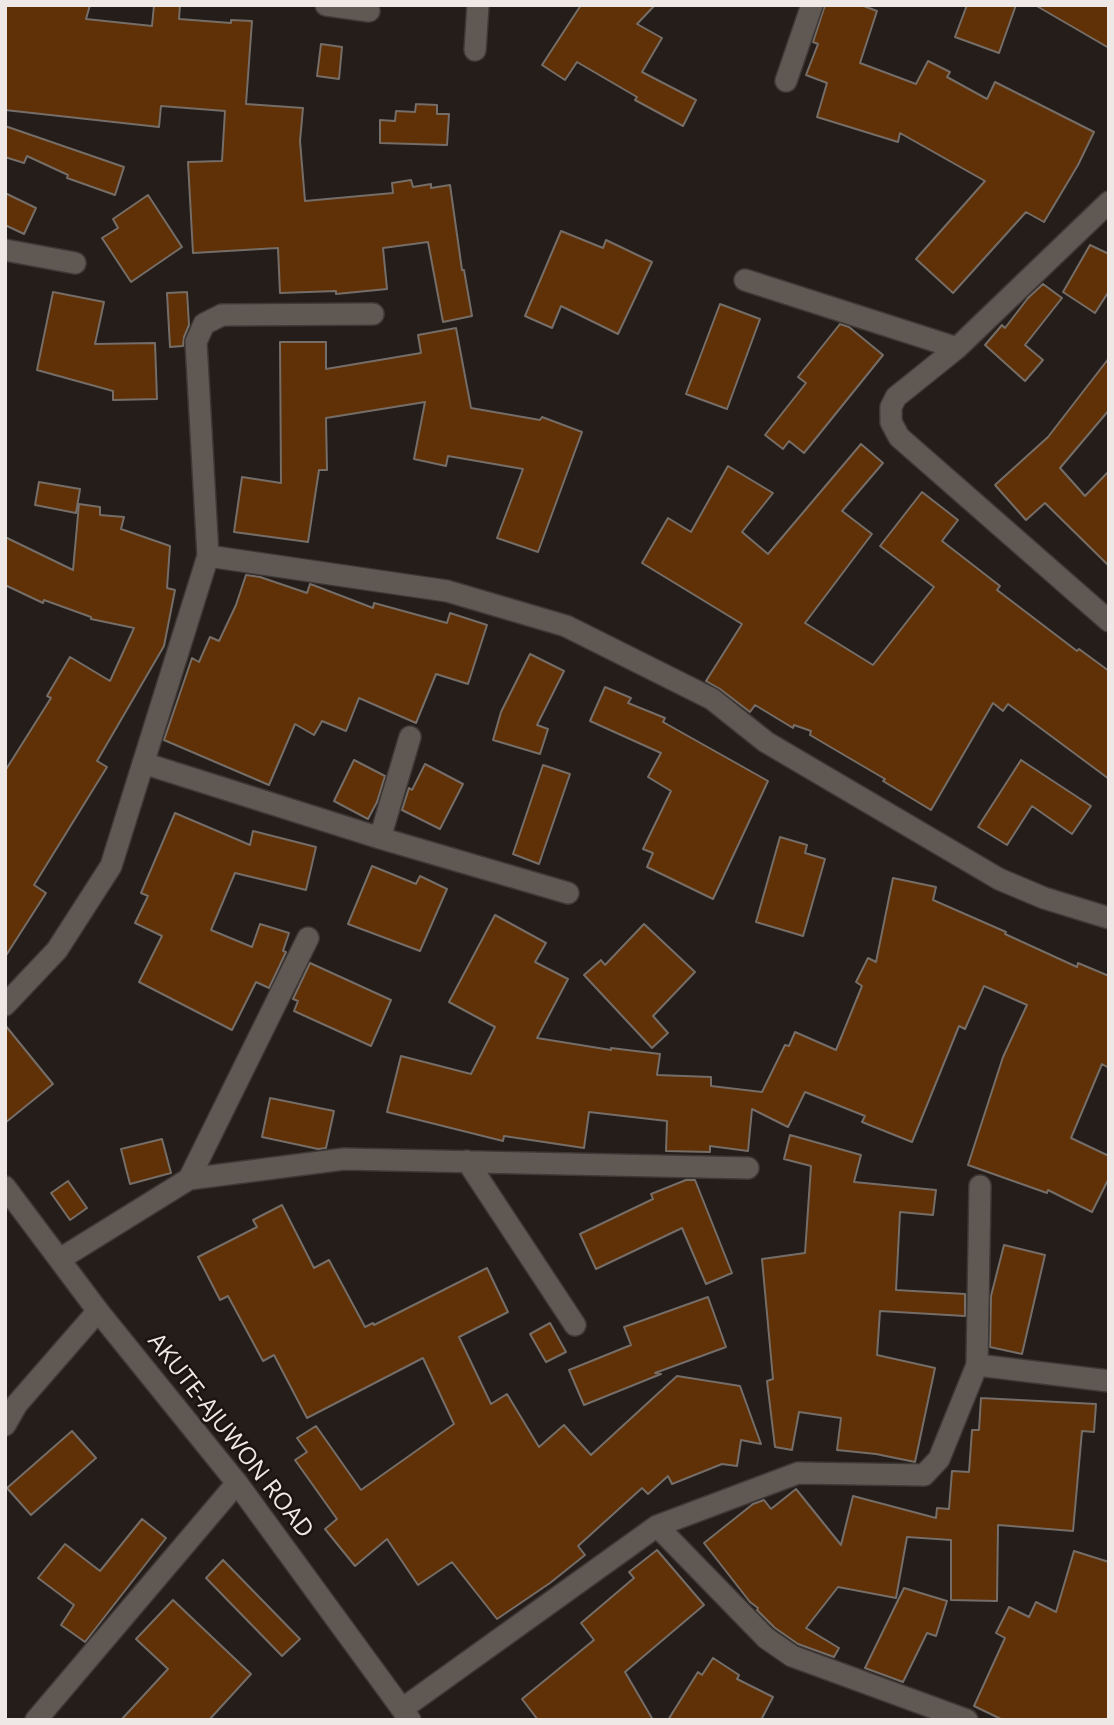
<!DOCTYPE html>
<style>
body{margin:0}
#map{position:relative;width:1114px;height:1725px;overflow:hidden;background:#241d19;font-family:"Open Sans",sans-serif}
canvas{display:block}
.frame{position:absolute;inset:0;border:7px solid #eee9e6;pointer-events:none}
</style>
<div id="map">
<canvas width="1114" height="1725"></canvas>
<div class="frame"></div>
</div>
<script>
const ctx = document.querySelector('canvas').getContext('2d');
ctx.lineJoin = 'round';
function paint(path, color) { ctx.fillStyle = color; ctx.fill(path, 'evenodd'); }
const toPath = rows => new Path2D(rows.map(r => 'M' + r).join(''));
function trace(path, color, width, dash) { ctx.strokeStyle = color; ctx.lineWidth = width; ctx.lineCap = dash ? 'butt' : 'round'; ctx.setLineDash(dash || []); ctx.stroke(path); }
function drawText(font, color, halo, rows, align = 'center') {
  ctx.font = font + ' "Open Sans",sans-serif'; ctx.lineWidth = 5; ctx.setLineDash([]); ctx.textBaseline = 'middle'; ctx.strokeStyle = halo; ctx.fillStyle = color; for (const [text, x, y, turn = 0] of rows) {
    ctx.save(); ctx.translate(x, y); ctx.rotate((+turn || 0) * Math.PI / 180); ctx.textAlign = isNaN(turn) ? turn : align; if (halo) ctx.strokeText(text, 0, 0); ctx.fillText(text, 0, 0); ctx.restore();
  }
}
const building = toPath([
 [5,5,90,5,86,19,152,26,154,5,180,5,179,19,231,23,231,20,252,21,246,104,303,108,300,141,305,201,393,193,392,183,411,180,413,187,431,184,431,188,450,185,462,270,464,270,472,316,443,322,428,242,383,248,387,289,336,294,336,291,280,293,278,248,193,253,188,162,222,161,225,111,161,106,159,127,5,110,5,5],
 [581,5,655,5,637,24,662,38,642,72,696,100,683,126,635,100,637,97,577,62,565,80,542,65,581,5],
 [825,5,861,5,877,11,860,63,916,84,928,61,950,72,947,77,987,99,995,82,1094,132,1078,165,1044,222,1026,212,953,293,916,259,985,181,900,133,898,142,817,117,827,83,806,75,818,44,813,42,825,5],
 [967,5,1016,5,999,53,955,37,967,5],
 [1035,5,1109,5,1109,48,1035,5],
 [321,44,342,47,339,79,317,76,321,44],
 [416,104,437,105,437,114,449,114,447,145,380,143,380,120,395,121,396,111,415,112,416,104],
 [5,126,124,167,115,195,67,178,68,175,27,156,24,163,5,157,5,126],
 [5,193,36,208,24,234,5,225,5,193],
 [148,195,182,247,131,282,102,238,118,228,113,219,148,195],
 [561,231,603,248,606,240,652,262,618,334,561,306,552,328,525,316,561,231],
 [1090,245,1109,254,1109,291,1095,313,1063,292,1090,245],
 [1043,284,1062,298,1025,345,1043,360,1025,381,985,345,1002,325,1005,328,1028,298,1043,284],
 [53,292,104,302,95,344,155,343,157,399,113,400,113,391,37,370,53,292],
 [187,292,189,325,184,337,183,346,170,347,167,293,187,292],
 [720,304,760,319,727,409,686,394,720,304],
 [840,324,849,327,883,355,804,453,789,441,783,449,765,435,806,383,798,377,840,324],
 [456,328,471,408,540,420,542,417,582,432,538,552,497,538,523,469,448,456,446,466,414,459,425,402,326,418,327,470,319,470,308,542,234,532,242,477,281,483,280,342,326,342,326,369,421,353,418,335,456,328],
 [1109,358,1109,410,1060,468,1085,496,1109,471,1109,566,1045,503,1026,520,995,485,1048,437,1109,358],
 [861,444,883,463,842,511,872,534,805,623,873,665,934,587,880,546,922,492,958,520,942,541,1000,586,997,590,1077,651,1079,649,1109,671,1109,779,1008,704,1003,711,993,703,931,810,883,781,885,779,810,735,811,731,794,725,793,728,755,705,750,712,720,689,706,681,742,624,642,563,668,518,691,532,728,466,773,493,742,532,768,554,861,444],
 [39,482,80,489,76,513,35,505,39,482],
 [79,504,100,507,100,515,124,517,121,529,170,546,167,588,175,590,164,646,97,761,107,767,34,885,46,893,5,957,5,771,51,698,47,696,70,657,110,681,134,628,91,619,91,617,44,600,43,603,5,585,5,537,73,570,79,504],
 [246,575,260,577,307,593,310,584,313,585,373,608,374,603,447,623,450,613,487,625,468,684,436,674,416,723,359,698,346,731,322,721,314,735,295,724,269,785,164,740,192,658,199,662,210,637,219,641,236,605,246,575],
 [530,654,564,671,537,725,548,729,540,754,493,740,501,712,530,654],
 [605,687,631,698,628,703,665,718,663,722,768,781,713,899,647,867,653,853,643,849,671,791,648,777,661,753,590,721,605,687],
 [354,760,385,776,377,802,368,819,334,801,354,760],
 [1021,760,1091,806,1072,834,1032,806,1007,845,978,827,1021,760],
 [425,764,463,784,440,829,402,810,409,788,412,790,425,764],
 [543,765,570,774,539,864,513,854,543,765],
 [175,813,250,845,253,831,316,847,306,890,235,873,211,930,252,947,260,924,289,933,283,951,286,952,269,988,256,982,232,1030,139,982,162,936,135,923,148,896,141,893,175,813],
 [780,837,807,845,805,853,825,859,803,936,756,922,780,837],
 [372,866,416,884,420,876,447,889,420,951,348,924,372,866],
 [893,878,936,887,933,900,1006,932,1005,934,1077,967,1078,963,1109,976,1109,1068,1102,1064,1071,1138,1109,1156,1109,1178,1092,1212,1048,1190,1047,1193,968,1165,1003,1057,1027,1005,984,986,965,1029,959,1026,912,1142,862,1122,865,1116,805,1092,788,1127,752,1109,748,1151,710,1146,710,1152,666,1151,667,1121,589,1112,584,1148,504,1136,503,1141,387,1112,401,1056,471,1074,495,1027,449,1002,495,915,546,943,535,962,568,979,537,1038,611,1050,611,1048,660,1054,657,1075,711,1077,711,1086,762,1092,785,1045,789,1046,795,1032,836,1050,862,986,856,982,868,958,876,962,893,878],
 [644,924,695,972,653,1016,668,1033,652,1048,584,975,601,960,605,965,644,924],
 [310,963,391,1000,371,1046,294,1011,298,1001,293,999,310,963],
 [5,1025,53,1084,5,1123,5,1025],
 [270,1098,334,1111,326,1148,318,1149,262,1137,270,1098],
 [790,1135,861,1155,854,1182,936,1190,933,1215,900,1212,896,1290,965,1294,965,1316,880,1311,877,1355,935,1368,915,1462,876,1454,837,1450,841,1418,799,1412,792,1450,775,1447,767,1381,773,1379,762,1259,805,1253,811,1166,784,1159,790,1135],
 [162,1139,171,1173,130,1184,121,1149,162,1139],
 [686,1180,695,1180,732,1273,706,1284,682,1228,596,1269,580,1234,653,1199,651,1194,686,1180],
 [68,1181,87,1208,70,1220,51,1193,68,1181],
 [282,1205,314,1268,329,1260,365,1327,373,1323,374,1325,487,1268,508,1312,459,1337,491,1404,507,1394,539,1447,564,1425,591,1455,677,1376,740,1386,761,1444,741,1440,737,1466,722,1464,672,1484,668,1476,648,1494,642,1488,578,1546,585,1555,550,1583,497,1619,452,1562,418,1585,387,1539,355,1566,325,1529,337,1519,295,1460,307,1452,297,1438,316,1426,361,1490,454,1424,423,1358,307,1418,274,1355,263,1361,228,1296,220,1300,198,1257,257,1227,253,1220,282,1205],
 [1004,1245,1045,1255,1022,1354,990,1347,991,1296,1004,1245],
 [708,1297,726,1347,655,1373,661,1374,584,1405,569,1370,631,1345,624,1327,708,1297],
 [550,1323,566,1352,546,1362,530,1334,550,1323],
 [981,1398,1096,1404,1094,1432,1082,1431,1073,1531,998,1525,997,1601,951,1600,951,1540,907,1537,896,1598,838,1587,806,1628,839,1648,834,1657,798,1644,775,1628,757,1610,758,1608,750,1602,704,1543,753,1504,764,1500,771,1509,796,1489,841,1545,853,1496,936,1518,937,1508,949,1509,952,1471,969,1472,972,1430,979,1430,981,1398],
 [72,1431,96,1458,31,1515,7,1488,72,1431],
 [142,1519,166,1538,85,1642,61,1625,74,1605,38,1578,65,1544,100,1571,142,1519],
 [657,1550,704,1605,625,1672,653,1720,538,1720,522,1699,594,1640,581,1623,634,1578,629,1572,657,1550],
 [1074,1551,1109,1562,1109,1720,1003,1720,974,1706,1005,1638,996,1633,1009,1607,1029,1617,1036,1602,1056,1612,1074,1551],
 [223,1560,300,1639,282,1656,206,1578,223,1560],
 [904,1588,947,1601,936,1636,927,1633,903,1682,865,1668,904,1588],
 [173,1600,251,1674,209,1720,121,1720,168,1669,136,1639,173,1600],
 [713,1658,739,1675,737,1679,773,1697,761,1720,668,1720,698,1672,702,1675,713,1658]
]);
const street = toPath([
 [326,5,369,11],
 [475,50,478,5],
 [786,81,812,5],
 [1109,202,957,348,896,397,891,407,891,422,899,437,1109,621],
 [5,250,75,263],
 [745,280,957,348],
 [208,556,447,591,566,626,712,699,766,742,999,879,1044,898,1109,918],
 [143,763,380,838,568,893],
 [380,838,410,737],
 [5,1005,57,950,111,866,208,556,196,342,204,324,222,315,373,314],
 [467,1161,575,1325],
 [189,1179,344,1159,748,1168],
 [60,1259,189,1179,308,938],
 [977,1365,1109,1381],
 [5,1425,17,1404,98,1311],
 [657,1526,766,1638,792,1656,967,1720],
 [402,1709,657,1526,798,1473,924,1475,939,1459,977,1365,980,1186],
 [36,1720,237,1483]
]);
const secondary = toPath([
 [5,1187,98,1311,237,1483,410,1720]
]);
const streetNames = [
 ["AKUTE-AJUWON ROAD",230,1436,52]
];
paint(building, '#603006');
trace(building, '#756d67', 2);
trace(street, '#3e3936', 24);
trace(secondary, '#3e3936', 24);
trace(street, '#605853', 21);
trace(secondary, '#605853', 21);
drawText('24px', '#eee9e6', '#1b1410', streetNames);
</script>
